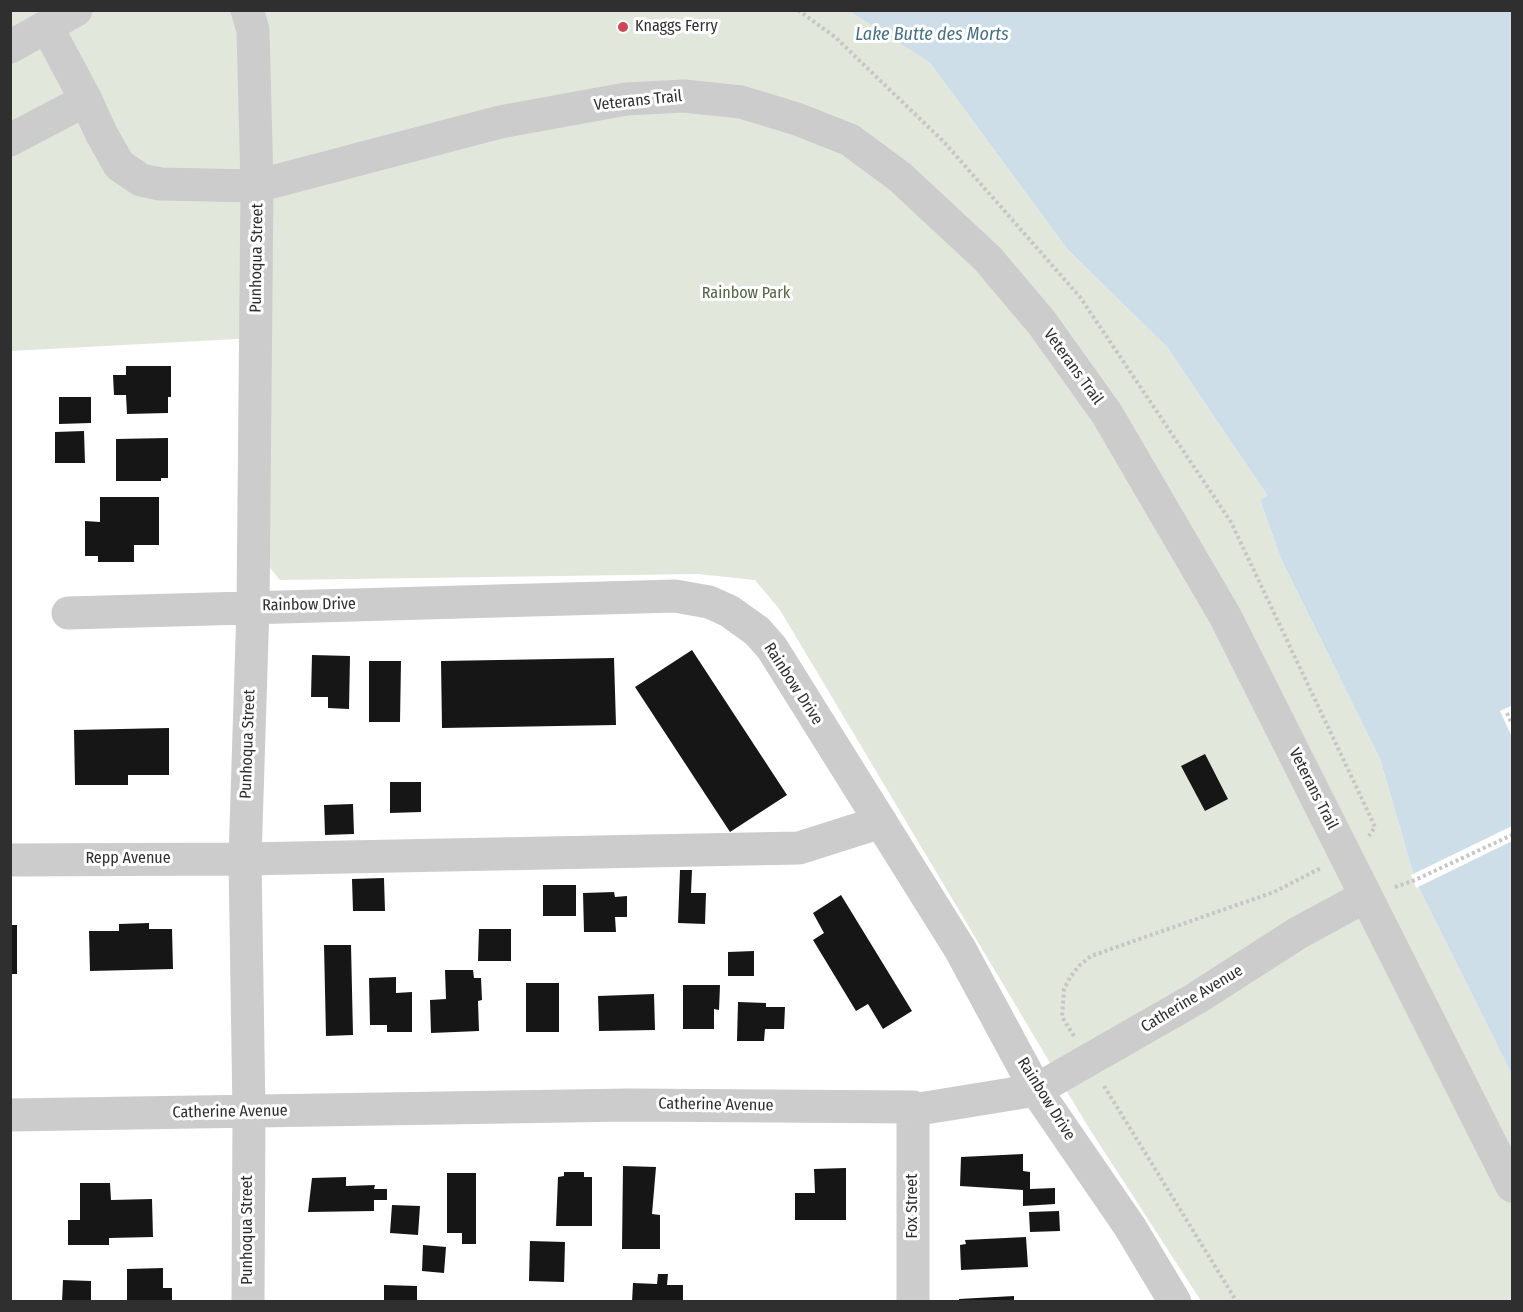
<!DOCTYPE html>
<style>
body{margin:0}
#map{position:relative;width:1523px;height:1312px;overflow:hidden;background:#fff;font-family:"Fira Sans Condensed",sans-serif}
canvas{display:block}
.frame{position:absolute;inset:0;border:12px solid #2f2f2f;pointer-events:none}
</style>
<div id="map">
<canvas width="1523" height="1312"></canvas>
<div class="frame"></div>
</div>
<script>
const ctx = document.querySelector('canvas').getContext('2d');
ctx.lineJoin = 'round';
function paint(path, color) { ctx.fillStyle = color; ctx.fill(path, 'evenodd'); }
const toPath = rows => new Path2D(rows.map(r => 'M' + r).join(''));
function trace(path, color, width, dash) { ctx.strokeStyle = color; ctx.lineWidth = width; ctx.lineCap = dash ? 'butt' : 'round'; ctx.setLineDash(dash || []); ctx.stroke(path); }
function drawText(font, color, halo, rows, align = 'center') {
  ctx.font = font + ' "Fira Sans Condensed",sans-serif'; ctx.lineWidth = 6; ctx.setLineDash([]); ctx.textBaseline = 'middle'; ctx.strokeStyle = halo; ctx.fillStyle = color; for (const [text, x, y, turn = 0] of rows) {
    ctx.save(); ctx.translate(x, y); ctx.rotate((+turn || 0) * Math.PI / 180); ctx.textAlign = isNaN(turn) ? turn : align; if (halo) ctx.strokeText(text, 0, 0); ctx.fillText(text, 0, 0); ctx.restore();
  }
}
const green = toPath([
 [11,11,849,11,930,63,1068,250,1167,347,1267,495,1260,500,1281,559,1380,759,1415,880,1512,1075,1512,1301,1201,1301,1087,1125,780,610,755,580,698,574,280,580,265,562,256,338,11,351]
]);
const water = toPath([
 [849,11,1512,11,1512,1075,1415,880,1380,759,1281,559,1260,500,1267,495,1167,347,1068,250,930,63]
]);
const pier = toPath([
 [1511,706,1512,708,1512,737,1500,711],
 [1512,826,1512,841,1416,888,1411,875]
]);
const building = toPath([
 [126,366,171,366,171,397,168,397,168,413,127,414,126,395,114,395,113,375,126,375],
 [59,397,91,397,91,423,59,424],
 [84,431,85,463,55,463,55,432],
 [168,438,168,478,161,478,161,481,116,481,116,439],
 [100,497,159,497,159,545,134,545,134,562,98,562,98,556,85,556,85,521,100,522],
 [692,650,787,795,730,832,635,687],
 [312,655,350,656,349,709,328,708,328,697,311,697],
 [614,658,616,725,442,728,441,661],
 [369,661,401,661,400,722,369,722],
 [169,728,169,775,128,775,128,785,75,785,74,730],
 [1205,754,1228,799,1205,811,1181,766],
 [390,782,421,782,421,812,390,813],
 [353,804,354,834,325,835,324,805],
 [680,870,692,870,691,893,706,893,705,924,678,923],
 [384,878,385,911,353,911,352,879],
 [543,885,576,885,576,916,543,916],
 [614,892,615,897,627,896,627,917,615,917,616,932,584,932,583,893],
 [841,895,912,1011,883,1029,868,1004,856,1011,813,940,824,933,813,913],
 [149,923,149,929,172,929,173,969,90,971,89,931,119,931,119,924],
 [10,925,17,925,17,974,10,974],
 [479,929,511,929,511,961,478,961],
 [324,945,351,945,353,1035,326,1036],
 [754,951,754,976,728,976,728,952],
 [445,970,473,970,474,978,481,978,482,1000,478,1001,479,1031,431,1033,430,1000,446,999],
 [396,977,396,993,412,992,412,1032,387,1032,387,1025,370,1025,369,978],
 [526,983,559,983,559,1032,526,1032],
 [683,985,720,985,719,1010,714,1009,714,1029,683,1029],
 [654,994,655,1030,599,1031,598,996],
 [738,1002,766,1003,766,1007,785,1007,784,1029,765,1029,764,1041,737,1041],
 [1023,1154,1023,1171,1030,1172,1030,1189,1055,1188,1055,1204,1023,1206,1023,1190,960,1186,961,1157],
 [623,1166,656,1167,652,1214,660,1215,660,1249,622,1249],
 [846,1168,846,1220,795,1220,795,1193,815,1193,814,1169],
 [564,1172,584,1172,584,1177,592,1177,592,1226,556,1226,558,1177,564,1176],
 [447,1173,476,1173,476,1244,462,1244,462,1233,447,1233],
 [346,1177,346,1186,375,1185,374,1189,387,1189,387,1200,374,1200,374,1211,308,1212,312,1178],
 [80,1183,110,1183,111,1200,152,1199,153,1237,109,1238,109,1245,68,1245,68,1220,80,1220],
 [392,1205,420,1206,418,1235,390,1233],
 [1059,1211,1060,1231,1030,1232,1029,1212],
 [1026,1237,1028,1267,961,1270,960,1245,966,1244,965,1240],
 [530,1241,565,1242,564,1282,529,1281],
 [423,1245,446,1247,444,1273,422,1271],
 [163,1268,163,1288,172,1288,172,1301,127,1302,127,1269],
 [658,1274,668,1274,667,1285,683,1285,683,1302,632,1302,633,1283,657,1284],
 [63,1280,91,1281,91,1302,62,1302],
 [384,1285,417,1286,417,1302,384,1302],
 [1014,1296,1014,1302,959,1302,959,1299]
]);
const path = toPath([
 [798,10,835,37,944,142,1080,297,1231,522,1371,818,1375,827,1369,836],
 [1507,713,1512,724],
 [1395,887,1415,880,1512,835],
 [1074,1036,1062,1017,1064,989,1071,976,1080,965,1091,956,1274,892,1321,868],
 [1104,1086,1237,1302]
]);
const minor = toPath([
 [247,10,253,30,257,186,253,607,245,859,249,1112,248,1302],
 [47,27,86,100,101,133,119,165,141,180,160,184,257,186,500,122,626,99,684,96,741,102,797,119,850,140,900,177,988,259,1042,323,1107,414,1225,616,1512,1186],
 [10,47,76,10],
 [10,140,86,100],
 [68,613,675,596,709,602,729,611,757,631,772,648,960,949,1036,1090,1130,1227,1175,1302],
 [10,860,245,859,799,848,881,822],
 [10,1115,629,1105,913,1107,913,1110,1036,1090,1195,999,1298,933,1366,896],
 [913,1302,913,1110]
]);
const markers = [
 [623,27,6,"#cf4855"]
];
const poiNames = [
 ["Knaggs Ferry",635,27]
];
const streetNames = [
 ["Veterans Trail",638,101,-6],
 ["Punhoqua Street",257,258,-89],
 ["Veterans Trail",1073,367,54],
 ["Rainbow Drive",309,605,-1],
 ["Rainbow Drive",793,684,57],
 ["Punhoqua Street",248,744,-88],
 ["Veterans Trail",1313,789,63],
 ["Repp Avenue",128,859],
 ["Catherine Avenue",1192,999,-31],
 ["Rainbow Drive",1046,1099,58],
 ["Catherine Avenue",716,1105,1],
 ["Catherine Avenue",230,1112,-1],
 ["Fox Street",913,1206,-90],
 ["Punhoqua Street",248,1230,-90]
];
const parkNames = [
 ["Rainbow Park",746,294]
];
const waterNames = [
 ["Lake Butte des Morts",932,35]
];
paint(green, '#e2e7dc');
paint(water, '#cedee8');
paint(pier, '#fff');
paint(building, '#161616');
trace(path, '#c6c6c6', 4, [3, 3]);
trace(minor, '#ccc', 33);
for (const [x, y, r, color] of markers) { const dot = new Path2D(); dot.arc(x, y, r, 0, 2 * Math.PI); ctx.fillStyle = color; ctx.fill(dot); trace(dot, '#fff', 2); }
drawText('16px', '#2f2f2f', '#fff', poiNames, 'left');
drawText('16px', '#2f2f2f', '#fff', streetNames);
drawText('16px', '#536542', '#fff', parkNames);
drawText('italic 18px', '#477087', '#fff', waterNames);
</script>
